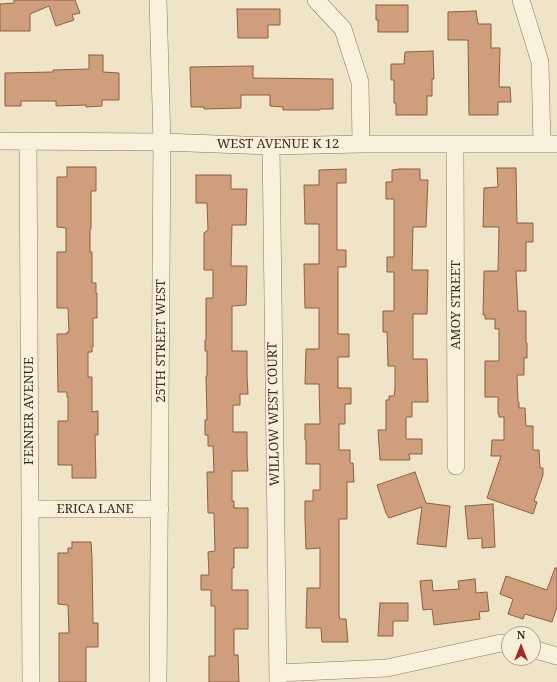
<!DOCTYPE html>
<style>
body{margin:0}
#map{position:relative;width:557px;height:682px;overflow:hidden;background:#f0e4c8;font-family:"Noto Serif",serif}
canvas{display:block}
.north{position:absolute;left:501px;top:626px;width:40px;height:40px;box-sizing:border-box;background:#f7eed8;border:1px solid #ada18e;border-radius:50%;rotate:0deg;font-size:11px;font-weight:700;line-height:16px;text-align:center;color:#3d2e20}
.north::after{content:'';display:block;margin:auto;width:14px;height:18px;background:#9e2a2b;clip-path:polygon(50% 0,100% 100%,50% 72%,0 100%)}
</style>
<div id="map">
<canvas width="557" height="682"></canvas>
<div class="north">N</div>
</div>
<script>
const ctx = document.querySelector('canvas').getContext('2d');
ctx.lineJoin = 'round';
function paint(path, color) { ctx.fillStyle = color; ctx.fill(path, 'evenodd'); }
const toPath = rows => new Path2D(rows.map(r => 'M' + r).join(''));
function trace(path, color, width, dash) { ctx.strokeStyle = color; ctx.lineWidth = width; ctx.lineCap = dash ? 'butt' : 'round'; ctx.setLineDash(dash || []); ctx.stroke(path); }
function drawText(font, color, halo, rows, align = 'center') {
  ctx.font = font + ' "Noto Serif",serif'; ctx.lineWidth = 3; ctx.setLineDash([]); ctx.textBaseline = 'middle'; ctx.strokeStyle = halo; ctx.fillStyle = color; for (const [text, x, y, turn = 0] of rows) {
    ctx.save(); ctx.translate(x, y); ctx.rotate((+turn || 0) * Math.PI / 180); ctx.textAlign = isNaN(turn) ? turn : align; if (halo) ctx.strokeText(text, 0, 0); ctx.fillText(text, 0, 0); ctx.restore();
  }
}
const building = toPath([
 [14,0,75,0,80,13,72,15,74,20,56,26,49,6,30,14,30,31,0,31,0,4,14,3,14,0],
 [376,5,408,5,408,32,378,32,378,20,376,20,376,5],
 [237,9,280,9,280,25,268,25,268,38,238,38,237,9],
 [476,11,478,24,491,24,491,48,500,48,499,87,510,87,511,102,498,102,498,115,469,115,468,40,448,40,448,12,476,11],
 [433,51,434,79,432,79,432,96,427,96,427,115,396,115,396,103,394,103,394,80,391,80,391,64,404,64,405,52,433,51],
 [89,55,103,55,103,72,119,73,119,100,102,100,102,106,86,107,86,105,56,106,56,101,21,101,21,106,5,106,5,73,53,72,53,70,89,69,89,55],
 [253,66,253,78,333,79,333,109,320,109,320,110,283,110,283,107,270,106,270,95,241,95,241,108,204,109,204,107,191,107,190,67,253,66],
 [67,167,96,167,96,191,91,191,91,229,90,229,90,252,92,252,92,283,96,283,96,293,97,293,97,318,93,318,93,347,92,347,92,352,88,352,88,377,92,377,92,412,98,411,98,435,95,435,96,478,72,478,72,465,58,465,58,421,68,421,68,397,67,397,67,392,58,392,57,334,67,334,67,332,69,332,68,308,57,308,57,252,66,252,66,228,57,227,57,177,67,177,67,167],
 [497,168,516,168,517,223,533,223,533,242,526,242,526,271,516,271,518,311,526,311,526,343,527,343,527,358,524,358,524,375,517,375,518,402,519,402,519,408,525,408,526,426,533,426,533,450,539,450,540,468,543,468,543,475,534,501,537,502,533,514,487,498,501,456,491,456,492,440,504,440,504,417,499,417,499,414,498,414,498,397,485,397,485,361,499,361,499,329,495,329,495,319,485,319,485,315,483,315,484,271,498,271,499,227,483,227,484,188,498,187,497,168],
 [346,169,346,183,337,183,337,250,346,250,346,267,338,267,338,334,349,334,349,357,338,357,338,388,351,388,351,404,345,404,345,424,339,424,339,450,350,450,350,463,353,463,354,482,347,482,347,519,339,519,339,615,340,619,346,619,348,642,322,642,321,628,306,628,307,588,320,588,320,548,306,549,305,519,305,501,313,501,313,490,320,490,320,464,306,464,306,440,305,440,305,424,320,424,319,384,305,384,306,349,319,349,319,308,305,308,304,264,319,264,319,224,305,224,304,185,319,185,319,170,346,169],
 [400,169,420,169,420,180,428,180,426,227,413,227,412,270,428,270,427,314,413,314,413,359,427,359,428,402,412,402,412,417,406,417,406,439,422,439,422,454,409,454,410,460,380,460,378,430,386,430,386,400,389,400,389,396,394,396,395,389,395,366,388,366,387,332,383,332,383,311,394,311,394,272,387,272,387,257,394,257,394,199,386,199,386,182,392,182,392,170,400,169],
 [196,175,231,175,231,189,247,189,246,225,232,225,231,266,247,266,246,305,232,306,232,351,247,351,247,376,248,394,240,394,240,405,233,405,233,432,247,432,247,457,248,471,232,471,232,501,234,501,234,508,248,508,248,548,234,548,234,568,232,568,232,590,248,590,248,629,234,629,234,655,238,655,239,682,209,682,209,656,215,656,215,606,211,606,211,590,201,590,201,575,209,575,208,552,215,551,214,513,208,513,207,472,214,472,213,446,208,446,208,435,205,435,205,420,207,420,206,376,207,376,207,351,205,351,205,340,206,340,206,298,213,298,213,270,204,270,204,233,208,230,207,203,196,203,196,175],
 [415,472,426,503,450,506,446,547,417,544,422,507,389,518,386,513,377,485,415,472],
 [493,504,495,547,482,548,482,538,468,539,465,506,493,504],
 [72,542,91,542,92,558,93,623,98,623,98,647,86,647,86,682,59,682,59,633,69,633,68,605,58,604,58,553,68,553,68,548,72,548,72,542],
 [555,568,557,568,557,607,552,622,525,614,523,619,508,614,513,599,500,594,506,576,547,590,555,568],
 [475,579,476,593,487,592,489,611,479,612,480,619,434,625,432,609,423,610,420,581,432,580,433,591,459,589,458,581,475,579],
 [380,603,408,603,408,621,393,621,393,636,378,636,380,603]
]);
const minor = toPath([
 [158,0,162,142,158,682],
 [316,0,343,29,360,82,361,144],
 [521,0,540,62,542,144],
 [0,141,162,142,271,146,361,144,557,144],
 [28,141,31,682],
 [455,145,456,466],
 [271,146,278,682],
 [30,509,160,509],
 [533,649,557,656],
 [278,673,387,668,501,643,509,645]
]);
const streetNames = [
 ["WEST AVENUE K 12",278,144],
 ["AMOY STREET",456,305,-90],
 ["25TH STREET WEST",161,341,-90],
 ["FENNER AVENUE",29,411,-90],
 ["WILLOW WEST COURT",274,414,-91],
 ["ERICA LANE",95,509]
];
paint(building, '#cf9f7d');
trace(building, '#8d5f41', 1);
trace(minor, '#8d765c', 18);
trace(minor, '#faf1dc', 17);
drawText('13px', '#3d2e20', '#f7eed8', streetNames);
</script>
